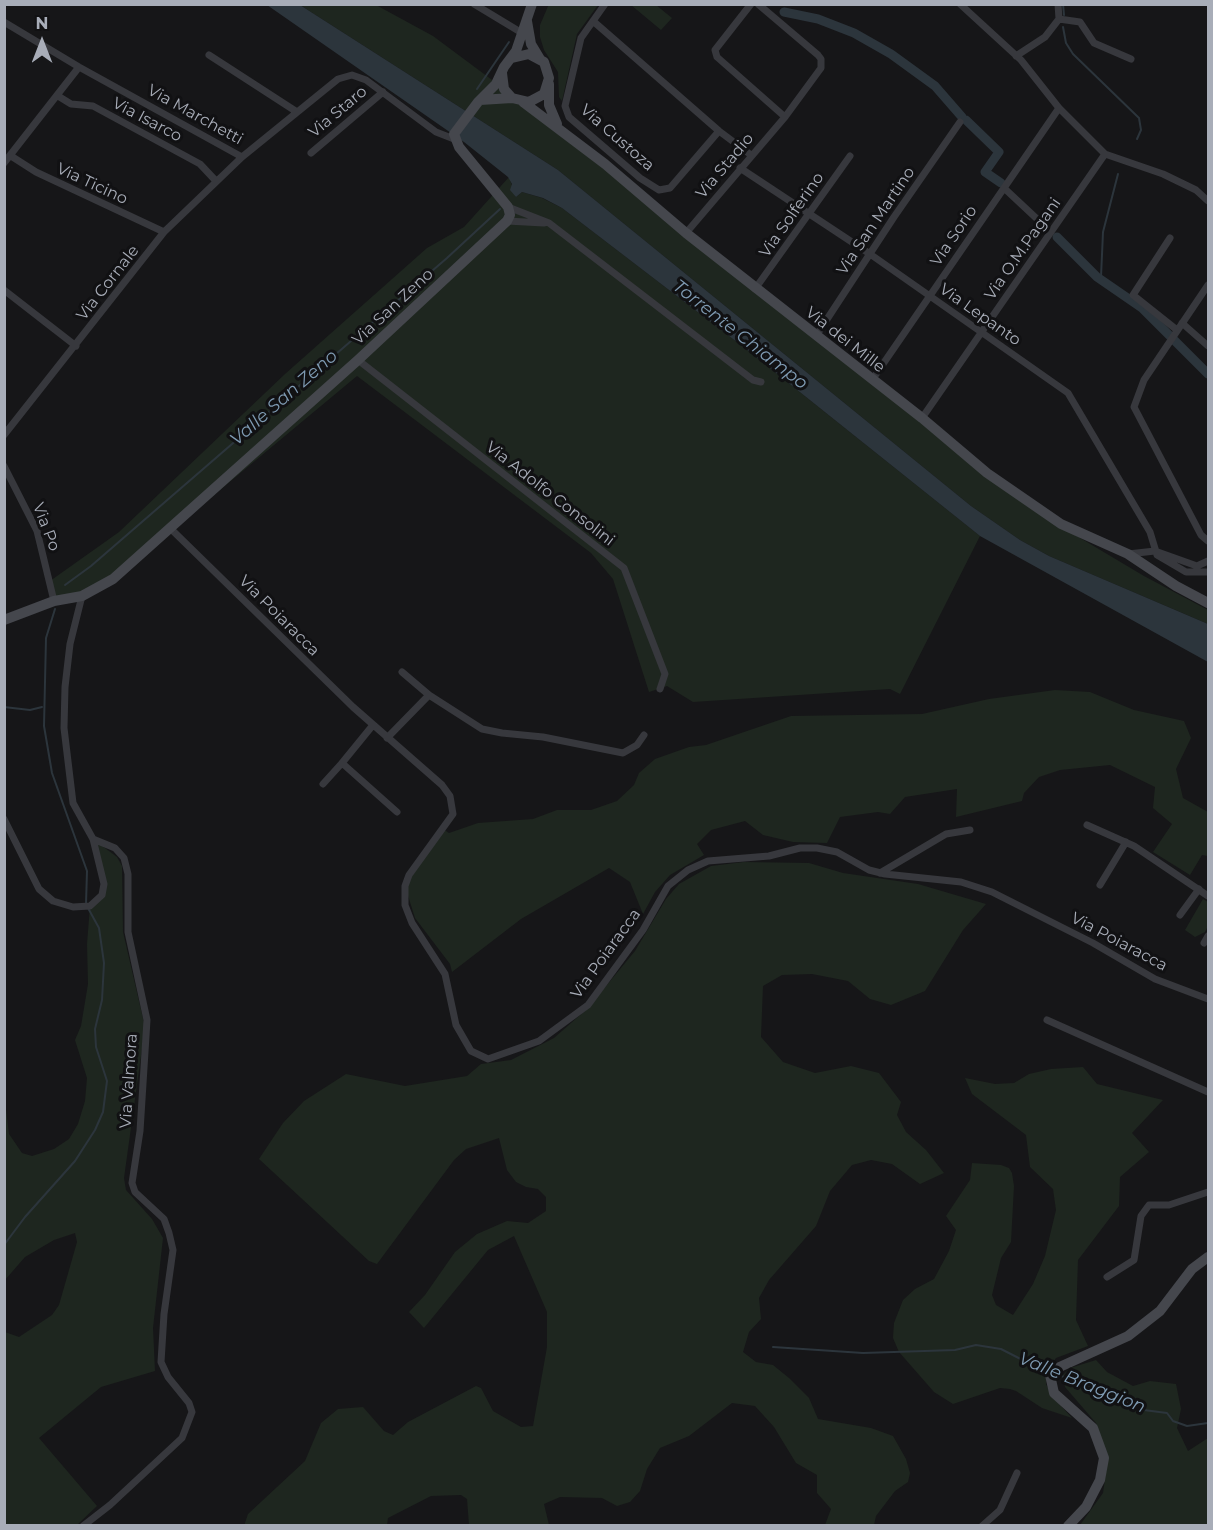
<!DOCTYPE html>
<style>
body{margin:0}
#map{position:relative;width:1213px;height:1530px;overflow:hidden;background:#161618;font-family:Montserrat,sans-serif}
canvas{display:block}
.frame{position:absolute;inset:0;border:6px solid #a8adb8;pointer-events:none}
.north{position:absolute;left:12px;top:12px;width:60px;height:60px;-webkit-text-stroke:4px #111113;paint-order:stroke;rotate:0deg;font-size:16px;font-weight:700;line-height:24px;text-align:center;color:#a8adb8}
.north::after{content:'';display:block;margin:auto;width:21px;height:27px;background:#a8adb8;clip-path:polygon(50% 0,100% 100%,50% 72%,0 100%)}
</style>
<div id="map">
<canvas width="1213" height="1530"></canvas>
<div class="frame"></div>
<div class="north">N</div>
</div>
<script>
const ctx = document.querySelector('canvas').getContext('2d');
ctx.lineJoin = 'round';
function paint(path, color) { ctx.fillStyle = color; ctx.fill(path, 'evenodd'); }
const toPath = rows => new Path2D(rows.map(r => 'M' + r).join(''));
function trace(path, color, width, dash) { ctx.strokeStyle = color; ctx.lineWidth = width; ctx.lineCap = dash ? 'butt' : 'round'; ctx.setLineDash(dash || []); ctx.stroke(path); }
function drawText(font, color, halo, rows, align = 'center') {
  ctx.font = font + ' Montserrat,sans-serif'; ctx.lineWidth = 6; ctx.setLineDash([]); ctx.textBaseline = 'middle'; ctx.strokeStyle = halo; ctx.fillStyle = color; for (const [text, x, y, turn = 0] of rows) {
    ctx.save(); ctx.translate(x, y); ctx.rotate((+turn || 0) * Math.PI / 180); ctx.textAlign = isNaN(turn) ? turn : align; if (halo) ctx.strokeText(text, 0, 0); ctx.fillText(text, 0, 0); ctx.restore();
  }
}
const green = toPath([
 [549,4,598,5,577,34,562,101,559,97,558,72,544,50,540,37,540,25],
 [300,5,376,5,433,36,605,164,1060,526,1144,576,1208,610,1208,624,1049,556,1020,540,971,506,558,170],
 [631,5,656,5,672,18,661,30],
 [509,177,516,197,522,192,542,198,562,208,746,349,980,536,900,694,890,689,693,702,667,686,649,692,613,579,591,553,357,376,113,579,82,596,54,601,50,581,119,532,285,374,427,248,464,227],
 [1055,690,1090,692,1134,710,1184,721,1191,738,1176,769,1183,798,1208,812,1208,856,1202,855,1190,875,1153,852,1172,824,1153,808,1155,787,1110,765,1060,770,1039,777,1024,793,1022,801,956,817,957,789,905,797,890,814,878,812,840,817,827,843,793,842,763,835,745,821,711,830,697,844,704,855,670,875,655,892,643,914,630,882,609,868,521,919,452,972,450,964,415,918,405,886,443,829,449,833,478,823,533,819,557,810,591,810,617,801,634,785,639,773,655,759,689,747,706,745,791,716,922,714,989,699],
 [93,839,117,857,122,866,123,932,145,1027,124,1178,126,1190,152,1219,163,1238,153,1328,155,1371,101,1387,39,1438,97,1506,77,1525,4,1525,5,1332,19,1337,52,1315,59,1305,77,1242,75,1233,54,1240,25,1257,5,1280,5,1101,9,1134,22,1153,32,1156,54,1149,69,1139,78,1124,85,1101,87,1078,75,1040,81,1026,88,984,87,944,90,906,102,895,104,884],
 [744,862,809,863,843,873,918,884,986,904,963,930,925,991,891,1005,870,999,848,981,812,974,782,975,763,986,761,1037,783,1062,815,1073,851,1066,879,1073,901,1102,897,1115,906,1132,926,1150,944,1173,920,1184,892,1164,871,1160,852,1165,830,1191,816,1226,769,1280,759,1298,761,1319,749,1332,743,1352,756,1362,773,1365,789,1378,809,1398,818,1419,871,1428,893,1436,906,1459,910,1473,908,1482,895,1491,876,1516,874,1525,825,1525,831,1509,817,1493,817,1475,796,1463,774,1427,755,1406,732,1403,689,1436,660,1448,647,1469,640,1491,630,1502,617,1506,602,1498,560,1497,544,1504,549,1525,469,1525,467,1499,461,1495,431,1496,388,1518,387,1525,244,1526,248,1514,305,1461,321,1423,338,1409,363,1407,384,1431,393,1435,408,1422,476,1386,481,1388,493,1411,521,1427,533,1426,547,1347,547,1312,514,1236,488,1250,424,1328,409,1312,425,1295,455,1252,477,1234,507,1221,528,1223,546,1211,546,1197,538,1189,526,1187,516,1182,507,1170,499,1138,466,1149,454,1160,377,1264,369,1261,259,1159,283,1123,304,1101,346,1074,405,1086,467,1076,481,1064,511,1060,554,1038,587,1009,635,951,666,899,679,884,711,866],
 [1203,899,1208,902,1208,926,1205,932,1195,937,1185,930],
 [1083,1067,1097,1084,1163,1100,1132,1133,1149,1152,1120,1177,1119,1206,1078,1260,1076,1320,1088,1346,1056,1358,1047,1371,1046,1384,1052,1396,1072,1418,1042,1408,1016,1391,1010,1389,1000,1388,953,1404,934,1392,899,1352,893,1338,894,1323,903,1300,915,1289,934,1279,949,1251,956,1230,946,1216,970,1180,972,1163,1001,1165,1009,1168,1012,1173,1014,1186,1011,1242,1001,1258,992,1295,996,1305,1013,1315,1033,1284,1045,1256,1056,1210,1053,1189,1030,1167,1026,1135,972,1094,965,1078,995,1084,1014,1083,1029,1074,1051,1069],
 [1096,1360,1107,1372,1133,1386,1150,1381,1176,1384,1181,1409,1177,1428,1188,1451,1208,1438,1208,1525,1080,1525,1103,1493,1108,1458,1096,1423,1065,1387,1062,1376,1070,1368]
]);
const water = toPath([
 [267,5,300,5,558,170,971,506,1020,540,1049,556,1208,624,1208,662,980,536,746,349,562,208,543,198,522,192,516,197,510,190,512,184,508,177,464,142]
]);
const stream = toPath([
 [1063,4,1064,15],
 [1063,27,1066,43,1073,54,1139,118,1141,130,1137,139],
 [477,89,509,42],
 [1101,277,1103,232,1118,174],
 [65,585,91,566,447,258,500,209],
 [55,609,46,638,44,726,52,773,87,871,86,904],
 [4,707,30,710,42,707],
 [4,1245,25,1217,75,1161,95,1130,103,1112,107,1081,96,1047,95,1029,102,1000,104,963,99,928,88,908],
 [773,1347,863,1353,955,1350,976,1345,1001,1349,1048,1373],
 [1054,1374,1107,1389,1136,1409,1167,1413,1173,1421,1187,1426,1208,1423]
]);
const canal = toPath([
 [784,12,818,19,854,33,891,54,935,86,962,117],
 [966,120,999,152,985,172,1001,183],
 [1057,237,1097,277,1142,308,1208,374]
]);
const street = toPath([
 [474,4,522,33],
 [605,4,581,38,565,106,569,117,640,178,659,190,670,188,719,131],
 [751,4,715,50,717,57,785,117],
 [960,4,1021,60,1059,108,1105,154,1163,174,1196,190,1208,201],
 [1059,19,1080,22,1094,43,1131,59],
 [593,21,719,131,751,155],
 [4,22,79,67,242,157,338,79,352,75,366,80,436,132,454,139],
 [209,55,297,112],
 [1016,56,1045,37,1059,19,1058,4],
 [58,96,71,104,93,106,200,164,216,181],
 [311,153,383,92],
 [11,156,36,172,164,232],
 [4,163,79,67],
 [740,168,870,254,1068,393,1150,532,1157,555,1186,572,1208,572],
 [1004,188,1051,232],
 [508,207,549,223,753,380,761,382],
 [507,221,544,223],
 [686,233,785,117,821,68,821,59,818,55,758,4],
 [1170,238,1133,295,1177,330],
 [1208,285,1144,380,1134,407,1201,535,1208,541],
 [755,289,850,156],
 [4,290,76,346],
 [1182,323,1208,346],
 [816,336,894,217,960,122],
 [358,360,624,568,665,674,660,689],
 [872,380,1059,108],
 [922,418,1105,154],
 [4,435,164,232,242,157],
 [4,466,37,531,54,601],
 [171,529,353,707,442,785,450,796,453,814,409,875,405,886,405,905,412,923,445,974,456,1025,471,1051,488,1059,539,1041,588,1005,643,930,668,886,688,870,708,861,769,856,800,848,817,848,837,852,869,870,885,874,961,882,992,892,1093,943,1155,979,1208,999],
 [1128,554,1155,551,1197,566,1208,561],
 [82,596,70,644,65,687,64,728,73,803,93,839,115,848,124,858,128,874,128,932,147,1020,140,1131,132,1183,135,1192,164,1219,169,1233,173,1250,164,1314,161,1362,168,1377,189,1403,192,1412,182,1438,110,1505,83,1526],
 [402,672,429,695],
 [373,725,342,763,397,812],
 [387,738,429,695,482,729,502,733,543,737,623,753,637,745,644,735],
 [323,784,342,763],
 [4,819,39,889,53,901,73,907,90,906,102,895,104,884,93,839],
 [1087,825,1134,846,1208,896],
 [880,873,946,834,970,830],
 [1100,885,1126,842],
 [1180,915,1199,889],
 [1204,943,1208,936],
 [1047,1020,1208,1092],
 [1107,1277,1134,1260,1141,1216,1149,1205,1169,1205,1208,1192],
 [982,1526,1000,1510,1017,1473]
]);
const secondary = toPath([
 [527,21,531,44,540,59],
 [502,73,504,89,512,98,529,102,544,94,549,78,544,62,529,54,512,58],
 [549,84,549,105,557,124],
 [480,100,512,98],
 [523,102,605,164,686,233,922,418,987,473,1061,524,1128,554,1176,586,1208,603],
 [4,620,54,601,82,596,113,579,358,360,507,221,510,215,508,207,459,147,454,134,478,102,496,84,504,67,516,51,532,4],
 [1068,1526,1086,1507,1100,1480,1104,1458,1093,1428,1054,1393,1050,1375,1053,1370,1128,1336,1160,1311,1192,1269,1208,1257]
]);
const streetNames = [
 ["Via Staro",338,112,-40],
 ["Via Marchetti",195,115,29],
 ["Via Isarco",147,120,28],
 ["Via Custoza",617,138,41],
 ["Via Stadio",725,166,-50],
 ["Via Ticino",92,184,25],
 ["Via Solferino",792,215,-55],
 ["Via San Martino",876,221,-56],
 ["Via Sorio",954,236,-56],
 ["Via O.M.Pagani",1023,249,-55],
 ["Via Cornale",108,283,-52],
 ["Via San Zeno",393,307,-43],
 ["Via Lepanto",980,315,35],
 ["Via dei Mille",845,340,38],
 ["Via Adolfo Consolini",550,494,38],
 ["Via Po",46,527,69],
 ["Via Poiaracca",279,616,45],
 ["Via Poiaracca",1119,942,28],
 ["Via Poiaracca",606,954,-54],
 ["Via Valmora",129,1081,-86]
];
const waterNames = [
 ["Torrente Chiampo",740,335,38],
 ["Valle San Zeno",284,398,-41],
 ["Valle Braggion",1082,1383,22]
];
paint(green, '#1e261f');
paint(water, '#2c353c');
trace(stream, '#2c353c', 2);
trace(canal, '#2c353c', 9);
trace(street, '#37383d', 7);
trace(secondary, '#45474d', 10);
drawText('16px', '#a8adb8', '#111113', streetNames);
drawText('italic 18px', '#7f9bb3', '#111113', waterNames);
</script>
